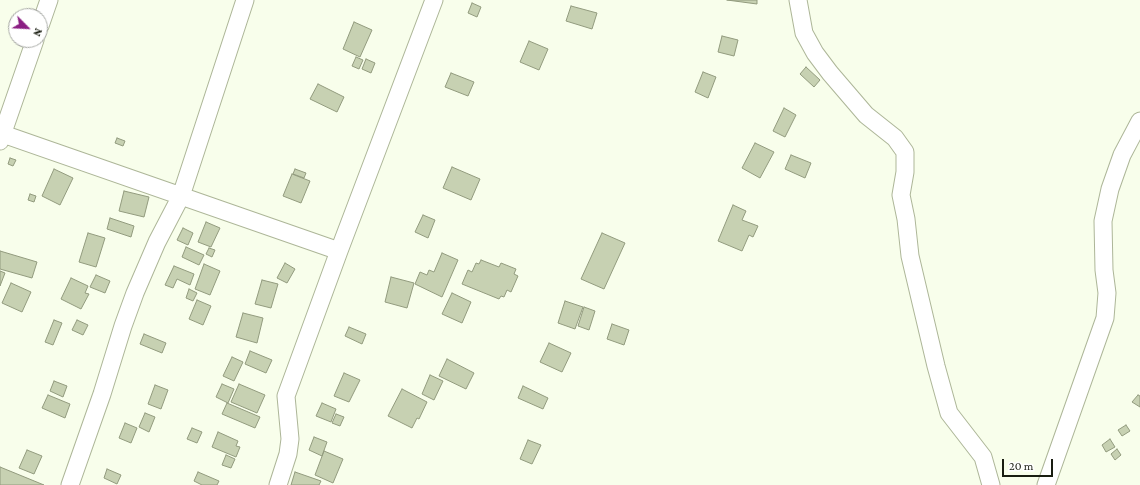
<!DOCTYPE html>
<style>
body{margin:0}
#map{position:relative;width:1140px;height:485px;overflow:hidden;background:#f8feeb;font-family:"Crimson Pro",serif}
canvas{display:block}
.north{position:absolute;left:8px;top:8px;width:40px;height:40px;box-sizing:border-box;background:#fff;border:1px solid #a3a5a0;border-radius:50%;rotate:114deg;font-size:11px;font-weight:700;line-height:16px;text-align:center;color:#191d11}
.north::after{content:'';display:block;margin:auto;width:14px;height:18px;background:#8b1e83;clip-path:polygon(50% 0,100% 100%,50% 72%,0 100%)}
.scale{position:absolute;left:1002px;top:459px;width:51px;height:18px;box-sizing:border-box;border:2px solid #191d11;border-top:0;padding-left:5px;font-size:12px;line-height:14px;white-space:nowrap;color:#191d11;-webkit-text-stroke:3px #fff;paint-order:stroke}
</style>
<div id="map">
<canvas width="1140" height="485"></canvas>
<div class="north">N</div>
<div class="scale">20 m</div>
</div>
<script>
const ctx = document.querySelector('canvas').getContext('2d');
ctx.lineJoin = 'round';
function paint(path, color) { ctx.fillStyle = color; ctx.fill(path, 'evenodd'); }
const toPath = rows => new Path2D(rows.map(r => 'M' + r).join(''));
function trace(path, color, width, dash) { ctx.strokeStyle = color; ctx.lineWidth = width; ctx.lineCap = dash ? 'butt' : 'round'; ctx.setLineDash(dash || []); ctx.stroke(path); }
const building = toPath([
 [727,0,757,0,757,4,727,0],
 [472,3,481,7,477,17,468,13,472,3],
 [571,6,597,13,592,29,566,21,571,6],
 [354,22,372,30,360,57,343,49,354,22],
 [722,36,738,40,734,56,718,52,722,36],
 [529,41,548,49,539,70,520,62,529,41],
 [356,57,363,60,359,69,352,66,356,57],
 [366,59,375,63,371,73,362,69,366,59],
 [806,67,820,80,814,87,800,74,806,67],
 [703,72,716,77,708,98,695,92,703,72],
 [451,73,474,82,468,96,445,87,451,73],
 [318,84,344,97,337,112,310,99,318,84],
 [784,108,796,115,785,137,773,131,784,108],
 [117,138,125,141,123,146,115,143,117,138],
 [755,143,774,152,760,178,742,168,755,143],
 [791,155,811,163,805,178,785,169,791,155],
 [10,158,16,160,13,166,8,164,10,158],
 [452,167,480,179,471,200,443,188,452,167],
 [54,169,73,178,60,205,42,196,54,169],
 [295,169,306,173,304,178,293,174,295,169],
 [292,174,310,181,301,203,283,196,292,174],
 [124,191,149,197,144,217,119,211,124,191],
 [30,194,36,196,34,202,28,200,30,194],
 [733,205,746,211,742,220,758,226,753,237,749,235,742,251,718,241,733,205],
 [423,215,435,220,428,238,415,232,423,215],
 [110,218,134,226,131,237,107,229,110,218],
 [206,222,220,228,211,247,198,242,206,222],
 [183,228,193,233,188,245,177,240,183,228],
 [88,233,105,238,96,267,79,262,88,233],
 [602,233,625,243,604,289,581,279,602,233],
 [186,247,204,255,199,265,182,257,186,247],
 [209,248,215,250,212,257,206,254,209,248],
 [0,251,37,262,32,278,0,269,0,251],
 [442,253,458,260,442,297,415,284,420,272,427,275,429,270,434,272,442,253],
 [481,260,499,267,501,263,516,269,514,274,518,276,511,292,507,290,504,297,501,296,499,299,462,284,468,270,472,272,476,263,479,264,481,260],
 [285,263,295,269,287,283,277,278,285,263],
 [204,264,220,271,210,295,195,289,204,264],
 [174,266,194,274,190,285,177,279,173,288,165,285,174,266],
 [0,271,5,273,0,286,0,271],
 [96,275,110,281,105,293,90,287,96,275],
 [391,277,414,283,407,308,385,302,391,277],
 [71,278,88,286,85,293,89,294,81,309,61,299,71,278],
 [262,280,278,284,271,308,255,304,262,280],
 [11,283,31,292,22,312,2,303,11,283],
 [189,289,197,293,193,301,186,298,189,289],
 [452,293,471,302,462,323,442,314,452,293],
 [197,300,211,306,203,325,189,319,197,300],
 [565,301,583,307,575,329,558,323,565,301],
 [584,307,595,311,589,330,578,326,584,307],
 [243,313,263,318,257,343,236,337,243,313],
 [54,320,62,323,53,345,45,342,54,320],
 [77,320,88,325,83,335,72,330,77,320],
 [612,324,629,330,624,345,607,339,612,324],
 [349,327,366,334,362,344,345,336,349,327],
 [144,334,166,343,162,353,140,344,144,334],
 [549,343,571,353,562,372,540,362,549,343],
 [250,351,272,360,266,373,245,364,250,351],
 [232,357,243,362,234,381,223,376,232,357],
 [447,359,474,373,466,389,439,376,447,359],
 [344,373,360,380,349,402,334,396,344,373],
 [430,375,443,381,434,400,422,394,430,375],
 [54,381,67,386,63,397,50,391,54,381],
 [222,384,234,389,228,403,216,397,222,384],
 [239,384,265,395,257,413,231,402,239,384],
 [155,385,168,390,161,409,148,404,155,385],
 [523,386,548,398,543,409,518,398,523,386],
 [402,389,427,402,419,419,417,418,412,428,388,416,402,389],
 [48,395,70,404,65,418,42,408,48,395],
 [1138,395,1140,396,1140,407,1132,402,1138,395],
 [227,403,260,417,255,428,222,414,227,403],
 [322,403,336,409,331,422,316,416,322,403],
 [145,413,155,417,149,432,139,427,145,413],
 [336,414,344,417,340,426,332,423,336,414],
 [125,423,137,428,131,443,119,438,125,423],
 [1126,425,1130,431,1122,436,1118,430,1126,425],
 [192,428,202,432,197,443,187,439,192,428],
 [218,432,238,441,236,446,240,447,236,457,212,447,218,432],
 [314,437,327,442,322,456,309,450,314,437],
 [1110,439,1115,447,1106,452,1102,445,1110,439],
 [528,440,541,445,532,464,520,459,528,440],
 [1117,449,1121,455,1115,460,1111,454,1117,449],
 [27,450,42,456,34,474,19,468,27,450],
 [324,451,343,459,333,483,315,475,324,451],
 [226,455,235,459,231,468,222,465,226,455],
 [0,467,44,485,0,485,0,467],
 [107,469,121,475,117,484,104,478,107,469],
 [198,472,219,481,217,485,202,485,194,481,198,472],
 [295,472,321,481,319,485,291,485,295,472]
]);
const minor = toPath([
 [798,0,804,33,815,53,830,73,866,115,895,138,905,152,905,172,901,195,906,219,910,256,936,366,949,413,983,457,991,485],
 [40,26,49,0],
 [0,133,339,251],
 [0,141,35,40],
 [70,485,102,394,123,326,135,293,157,242,181,196,245,0],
 [278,485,288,454,290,439,286,396,339,251,434,0],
 [1046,485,1105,318,1107,293,1104,270,1103,221,1110,189,1122,155,1140,121]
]);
paint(building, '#c7d1b2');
trace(building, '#929b7e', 1);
trace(minor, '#adb698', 19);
trace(minor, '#fff', 17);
</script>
